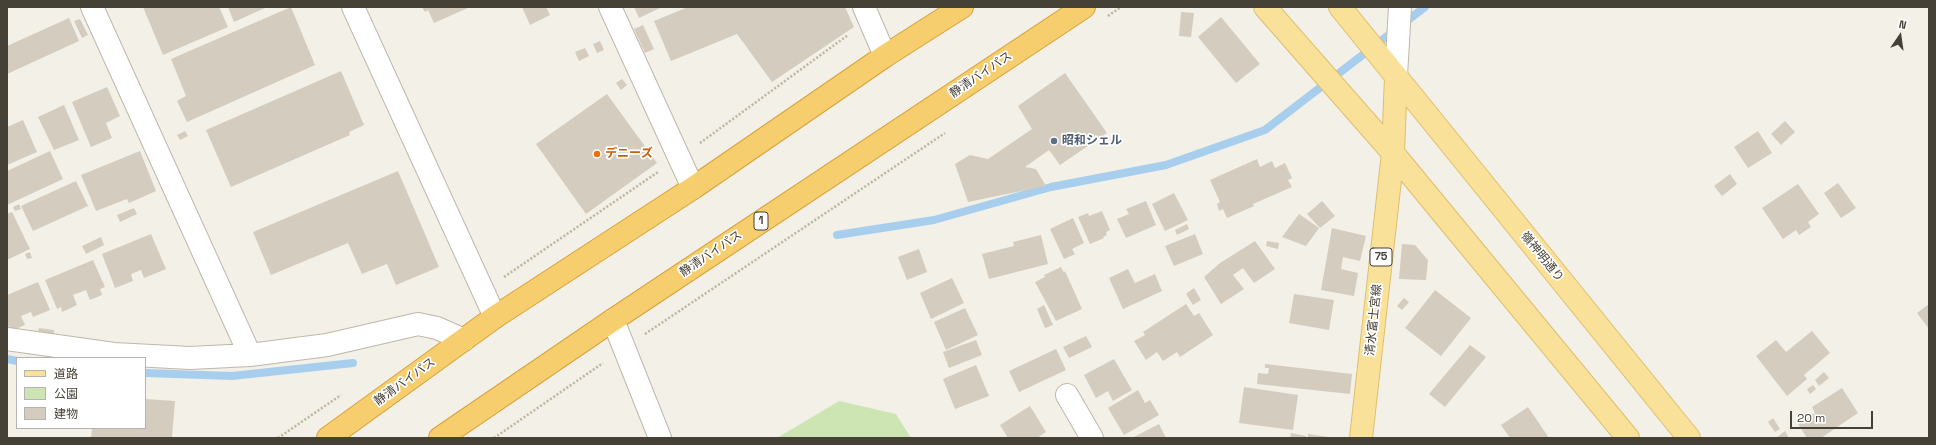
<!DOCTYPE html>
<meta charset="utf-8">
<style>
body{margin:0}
#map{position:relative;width:1936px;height:445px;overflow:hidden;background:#f3f0e8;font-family:"Space Grotesk","Noto Sans JP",sans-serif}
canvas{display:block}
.frame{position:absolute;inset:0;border:8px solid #464137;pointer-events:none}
.legend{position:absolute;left:16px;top:357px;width:130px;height:72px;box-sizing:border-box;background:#fff;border:1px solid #b5b3af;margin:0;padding:5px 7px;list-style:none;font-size:12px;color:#464137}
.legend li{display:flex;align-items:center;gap:8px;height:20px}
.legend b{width:20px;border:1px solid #b5b3af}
.north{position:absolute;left:1880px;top:16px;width:40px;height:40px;-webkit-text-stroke:3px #fff;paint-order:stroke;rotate:13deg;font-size:11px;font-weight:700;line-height:16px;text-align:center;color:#464137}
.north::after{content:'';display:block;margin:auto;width:14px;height:18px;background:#464137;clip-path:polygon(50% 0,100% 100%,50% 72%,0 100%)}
.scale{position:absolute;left:1790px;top:411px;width:83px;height:18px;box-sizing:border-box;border:2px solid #464137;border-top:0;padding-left:5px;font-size:12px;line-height:14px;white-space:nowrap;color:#464137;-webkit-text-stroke:3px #fff;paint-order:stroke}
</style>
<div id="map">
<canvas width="1936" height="445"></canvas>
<div class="frame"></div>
<ul class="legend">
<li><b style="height:5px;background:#fae19a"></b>道路</li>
<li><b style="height:11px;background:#cde5b2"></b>公園</li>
<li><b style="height:11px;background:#d4ccbe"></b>建物</li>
</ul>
<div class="north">N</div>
<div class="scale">20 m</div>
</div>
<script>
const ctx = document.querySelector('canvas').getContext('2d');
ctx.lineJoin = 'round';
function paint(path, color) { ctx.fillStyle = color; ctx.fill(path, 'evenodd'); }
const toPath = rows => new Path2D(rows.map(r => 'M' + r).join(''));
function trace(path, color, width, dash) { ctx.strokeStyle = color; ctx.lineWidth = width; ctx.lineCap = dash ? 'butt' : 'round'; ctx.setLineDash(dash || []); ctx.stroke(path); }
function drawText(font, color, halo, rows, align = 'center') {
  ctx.font = font + ' "Space Grotesk","Noto Sans JP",sans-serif'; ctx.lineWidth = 3.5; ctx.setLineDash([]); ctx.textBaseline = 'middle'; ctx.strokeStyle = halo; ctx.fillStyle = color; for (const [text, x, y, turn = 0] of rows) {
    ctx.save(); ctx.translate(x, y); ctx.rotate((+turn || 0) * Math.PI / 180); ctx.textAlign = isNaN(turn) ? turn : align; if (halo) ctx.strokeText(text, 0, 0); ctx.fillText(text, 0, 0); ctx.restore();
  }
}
const green = toPath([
 [839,401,896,414,911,438,777,438]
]);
const stream = toPath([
 [837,235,934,220,1051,187,1166,165,1265,130,1425,7],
 [7,359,17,361],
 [145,373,232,376,353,363]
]);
const building = toPath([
 [143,7,219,7,228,27,163,55],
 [228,7,267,7,234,22],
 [291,7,315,65,187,122,177,101,186,96,171,59],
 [422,7,470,7,434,23,428,10,425,12],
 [522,7,546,7,550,15,530,25],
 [634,7,662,7,639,18],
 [688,7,845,7,854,27,772,82,737,34,671,61,654,21],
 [1181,12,1194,13,1191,37,1179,36],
 [1221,17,1260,64,1236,83,1198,37],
 [69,18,79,41,7,74,7,46],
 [80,19,88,35,82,38,74,21],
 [643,25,654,49,645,53,634,29],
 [600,41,604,50,597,53,593,44],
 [585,48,589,56,579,61,575,52],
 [341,71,364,125,349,132,350,135,231,187,206,130],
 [1065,73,1107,133,1060,165,1049,150,1025,167,1036,169,1046,186,968,202,955,164,970,155,988,159,1032,129,1018,106],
 [622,79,627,85,621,90,616,83],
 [107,87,120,116,106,123,112,138,91,147,72,102],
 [607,94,657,163,586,214,536,144],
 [64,105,79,140,54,150,38,117],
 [23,120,37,152,7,165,7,127],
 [1785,121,1795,132,1781,145,1771,134],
 [185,131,188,136,180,140,177,135],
 [1758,131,1772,153,1748,168,1734,147],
 [50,151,63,179,7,205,7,171],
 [140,151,156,191,129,203,127,199,96,211,81,175],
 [1257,159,1260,167,1272,161,1275,168,1285,163,1292,178,1288,180,1292,187,1253,204,1254,206,1227,218,1223,209,1219,211,1217,204,1220,202,1210,180],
 [398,171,439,267,396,285,387,264,362,274,348,243,271,275,253,232],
 [1730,174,1737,184,1722,196,1714,186],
 [76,181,88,206,33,231,21,206],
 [1838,183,1856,208,1841,218,1824,193],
 [1798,184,1819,214,1808,222,1811,227,1799,235,1796,230,1783,239,1762,208],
 [1174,193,1188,220,1165,231,1152,204],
 [1146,201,1156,225,1126,238,1117,219,1129,214,1126,209],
 [1322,201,1335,216,1320,228,1307,214],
 [19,204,21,209,15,211,13,207],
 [134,208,137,214,120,222,117,215],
 [1102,211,1110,230,1106,232,1107,235,1103,237,1104,238,1090,244,1078,217,1088,213,1089,216],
 [12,212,30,249,7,260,7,214],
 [1299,214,1319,228,1306,246,1282,237],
 [1073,218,1084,243,1072,249,1075,254,1064,259,1050,229],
 [1187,224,1189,229,1177,235,1175,230],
 [1332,228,1366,236,1360,261,1343,257,1341,269,1358,273,1354,296,1321,290],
 [151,234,166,269,144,278,141,270,131,274,133,281,115,288,102,254],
 [1195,234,1203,254,1174,266,1165,246],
 [1041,235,1048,264,989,279,982,254,1014,246,1013,242],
 [101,237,104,245,86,254,82,246],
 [1255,241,1275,269,1254,283,1243,268,1233,275,1244,289,1221,304,1204,277,1220,263],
 [1267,241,1279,243,1278,249,1266,246],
 [1402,244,1415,245,1428,260,1426,280,1399,279],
 [919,249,927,272,907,280,898,257],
 [30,252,32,258,27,259,25,254],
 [93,260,105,287,100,289,102,295,90,300,86,290,73,295,77,305,62,312,61,307,57,309,45,280],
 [1061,267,1064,273,1065,271,1082,309,1056,321,1035,282,1045,277,1044,275],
 [1128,269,1135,283,1155,274,1162,291,1123,309,1109,278],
 [952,278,964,303,931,319,920,293],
 [38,282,50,310,33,317,31,312,21,316,25,325,11,331,9,326,7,327,7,295],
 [1194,288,1201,300,1193,305,1186,294],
 [1435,290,1471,318,1441,356,1405,328],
 [1294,294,1334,300,1329,330,1289,323],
 [1404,298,1409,302,1402,310,1397,306],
 [1186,304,1194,316,1199,313,1213,335,1180,357,1177,352,1163,361,1157,352,1146,360,1134,341,1145,335,1143,332],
 [1929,304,1929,329,1917,313],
 [1044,305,1053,325,1045,328,1037,309],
 [965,308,978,335,946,350,934,322],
 [39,328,54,330,54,337,37,335],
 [1812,331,1830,353,1804,375,1807,379,1787,396,1756,356,1776,340,1786,352],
 [1086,336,1092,347,1069,358,1063,347],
 [976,340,982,355,949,368,943,352],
 [1470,345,1486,357,1445,407,1429,394],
 [1056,349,1066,370,1019,392,1009,371],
 [1114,359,1132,390,1113,401,1108,391,1096,398,1084,375],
 [1265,364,1352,374,1350,394,1257,384,1258,373,1268,374,1269,368,1265,368],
 [976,365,989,396,955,409,943,379],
 [1824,372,1829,378,1819,386,1815,380],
 [1813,385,1816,389,1810,394,1807,389],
 [1244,387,1298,395,1293,430,1239,423],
 [1842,388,1858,413,1821,438,1807,438,1798,424,1815,413,1812,407],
 [1138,390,1145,403,1150,400,1159,415,1124,435,1108,408],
 [145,399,175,401,172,438,91,438,92,428,145,428],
 [1030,406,1046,432,1037,438,1008,438,1000,425],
 [1528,407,1549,438,1510,438,1501,425],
 [1773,418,1780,429,1775,432,1768,422],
 [1159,424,1166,438,1132,438],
 [1785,431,1789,438,1776,438],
 [1291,433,1306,436,1305,438,1290,438],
 [1308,434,1329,437,1329,438,1308,438]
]);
const path = toPath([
 [1108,16,1121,7],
 [700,143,848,35],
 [504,277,658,172],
 [645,334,945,133],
 [278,438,341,395],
 [494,438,603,363]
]);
const minor = toPath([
 [92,7,250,355],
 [353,7,495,317],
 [610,7,693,188],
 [864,7,885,56],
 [1396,76,1400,7],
 [613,320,660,438],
 [7,339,114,354,190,358,250,355,327,345,418,324,437,328,464,340],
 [1067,395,1092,438]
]);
const major = toPath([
 [1265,7,1393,153,1628,438],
 [1340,7,1689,438],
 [1361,438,1393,153,1396,76]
]);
const highway = toPath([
 [328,438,495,317,693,188,885,56,962,7],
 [440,438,613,320,1084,7]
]);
const markers = [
 [1054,141,4,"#5c6f8a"],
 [597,154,4,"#e8710a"]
];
const shields = [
 [761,221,14],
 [1381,257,22]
];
const shieldNames = [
 ["1",761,221],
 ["75",1381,257]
];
const streetNames = [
 ["静清バイパス",981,75,-34],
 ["静清バイパス",711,254,-34],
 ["嶺神明通り",1542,257,51],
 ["清水富士宮線",1374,320,-84],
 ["静清バイパス",405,382,-36]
];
const serviceNames = [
 ["昭和シェル",1062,141]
];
const foodNames = [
 ["デニーズ",605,154]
];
paint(green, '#cde5b2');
trace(stream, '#a7ceed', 8);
paint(building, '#d4ccbe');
trace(minor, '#beb8ab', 24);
trace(major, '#debf6a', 24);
trace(highway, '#d6a33e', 24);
trace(path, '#bfb49c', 2.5, [2, 2]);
trace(minor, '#fff', 22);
trace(major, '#fae19a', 22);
trace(highway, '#f7ce6e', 22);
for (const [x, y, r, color] of markers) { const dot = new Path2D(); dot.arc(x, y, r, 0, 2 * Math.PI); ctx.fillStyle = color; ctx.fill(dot); trace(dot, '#fff', 1.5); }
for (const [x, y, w] of shields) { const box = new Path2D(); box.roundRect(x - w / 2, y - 9, w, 18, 3); ctx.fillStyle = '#fff'; ctx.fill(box); trace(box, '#464137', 1); }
drawText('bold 11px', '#464137', null, shieldNames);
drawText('12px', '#464137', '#fff', streetNames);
drawText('bold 12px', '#4e5e75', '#fff', serviceNames, 'left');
drawText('bold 12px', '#c56008', '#fff', foodNames, 'left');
</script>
